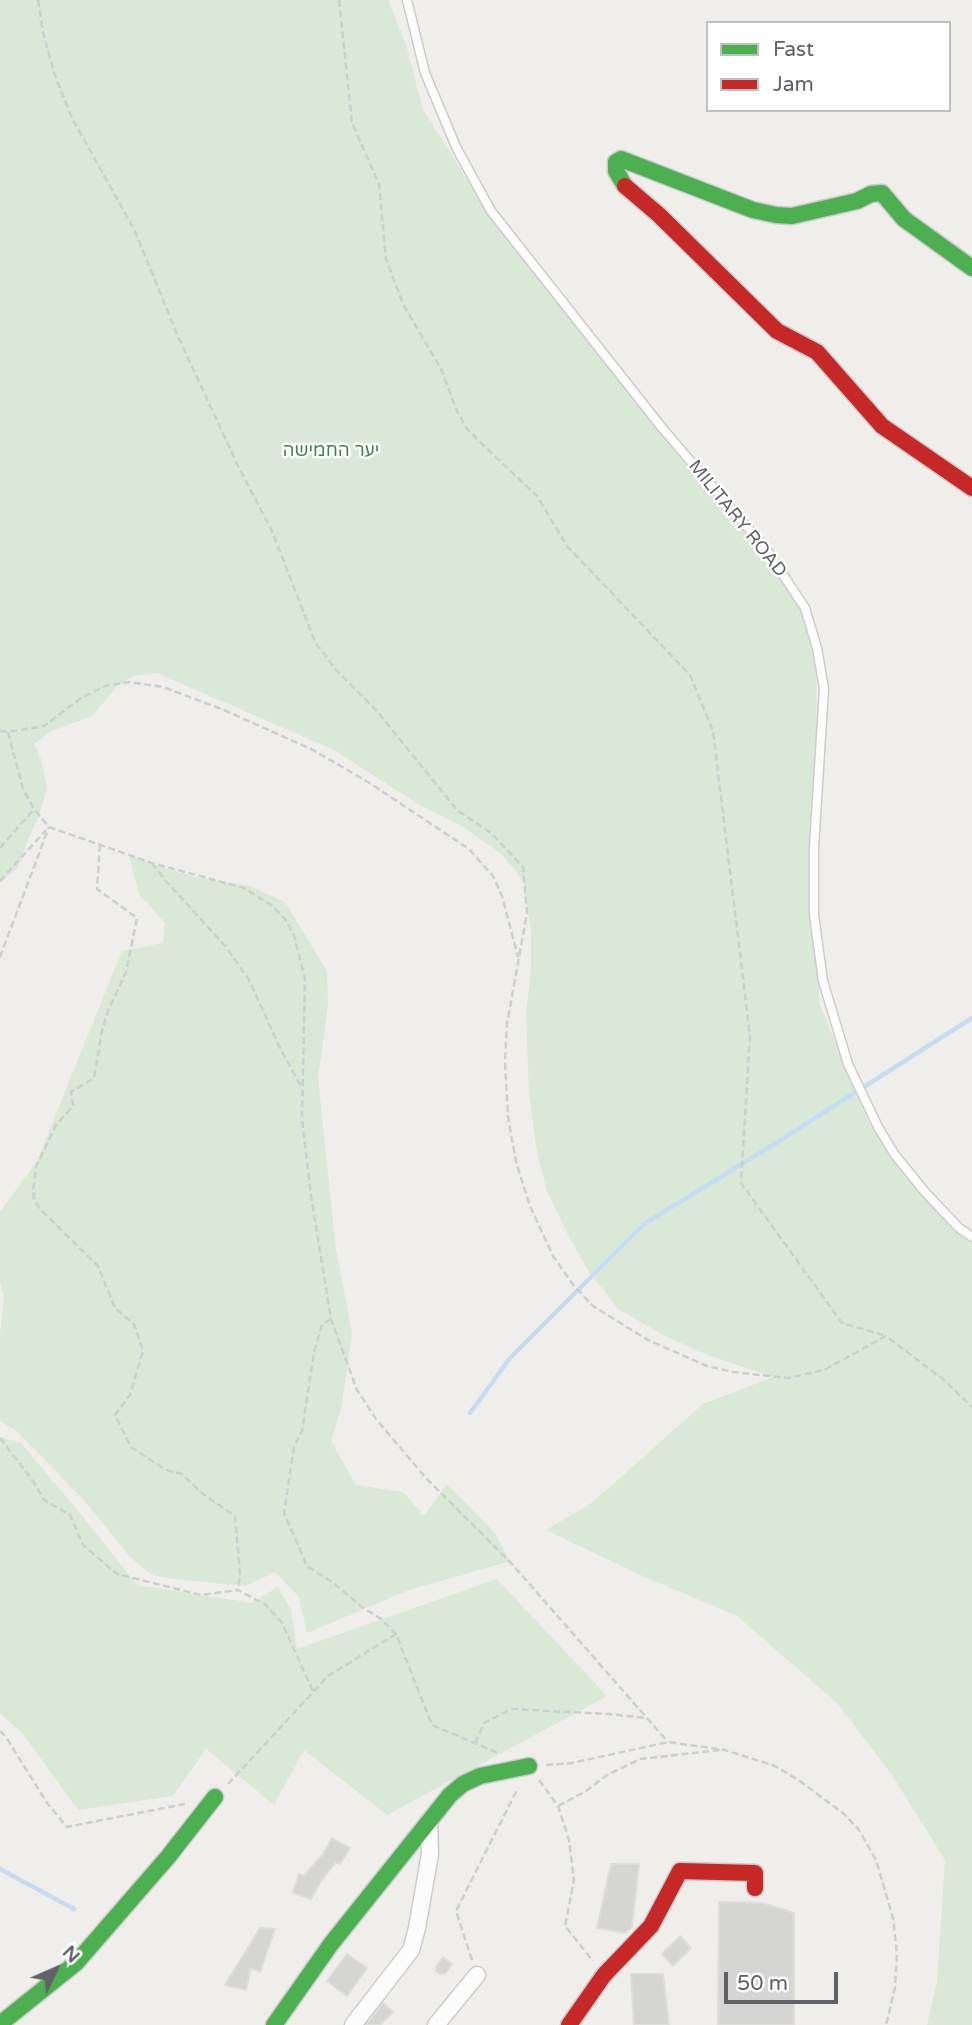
<!DOCTYPE html>
<meta charset="utf-8">
<style>
body{margin:0}
#map{position:relative;width:972px;height:2025px;overflow:hidden;background:#efeeea;font-family:"Varela Round",sans-serif}
canvas{display:block}
.legend{position:absolute;left:706px;top:21px;width:245px;height:91px;box-sizing:border-box;background:#fff;border:2px solid #bfc0c2;margin:0;padding:9px 12px;list-style:none;font-size:21px;color:#606267}
.legend li{display:flex;align-items:center;gap:14px;height:35px}
.legend b{width:35px;border:2px solid #bfc0c2}
.north{position:absolute;left:21px;top:1934px;width:70px;height:70px;-webkit-text-stroke:5px #fff;paint-order:stroke;rotate:46deg;font-size:19px;font-weight:700;line-height:28px;text-align:center;color:#606267}
.north::after{content:'';display:block;margin:auto;width:24px;height:32px;background:#606267;clip-path:polygon(50% 0,100% 100%,50% 72%,0 100%)}
.scale{position:absolute;left:724px;top:1972px;width:114px;height:32px;box-sizing:border-box;border:4px solid #606267;border-top:0;padding-left:9px;font-size:21px;line-height:24px;white-space:nowrap;color:#606267;-webkit-text-stroke:5px #fff;paint-order:stroke}
</style>
<div id="map">
<canvas width="972" height="2025"></canvas>
<ul class="legend">
<li><b style="height:9px;background:#4caf50"></b>Fast</li>
<li><b style="height:9px;background:#c62828"></b>Jam</li>
</ul>
<div class="north">N</div>
<div class="scale">50 m</div>
</div>
<script>
const ctx = document.querySelector('canvas').getContext('2d');
ctx.lineJoin = 'round';
function paint(path, color) { ctx.fillStyle = color; ctx.fill(path, 'evenodd'); }
const toPath = rows => new Path2D(rows.map(r => 'M' + r).join(''));
function trace(path, color, width, dash) { ctx.strokeStyle = color; ctx.lineWidth = width; ctx.lineCap = dash ? 'butt' : 'round'; ctx.setLineDash(dash || []); ctx.stroke(path); }
function drawText(font, color, halo, rows, align = 'center') {
  ctx.font = font + ' "Varela Round",Heebo,sans-serif'; ctx.lineWidth = 5; ctx.setLineDash([]); ctx.textBaseline = 'middle'; ctx.strokeStyle = halo; ctx.fillStyle = color; for (const [text, x, y, turn = 0] of rows) {
    ctx.save(); ctx.translate(x, y); ctx.rotate((+turn || 0) * Math.PI / 180); ctx.textAlign = isNaN(turn) ? turn : align; if (halo) ctx.strokeText(text, 0, 0); ctx.fillText(text, 0, 0); ctx.restore();
  }
}
const green = toPath([
 [0,0,388,0,406,44,423,109,490,217,790,573,816,632,819,1003,870,1125,956,1223,972,1235,972,2025,927,2025,937,1982,945,1860,892,1775,837,1703,737,1616,638,1574,546,1530,593,1502,703,1404,773,1377,708,1355,667,1337,618,1309,585,1266,566,1231,547,1191,537,1152,529,1094,526,1013,531,968,531,932,523,882,515,870,501,854,462,826,418,804,334,750,157,673,132,676,117,687,92,716,52,731,34,744,41,759,47,788,38,818,28,840,17,869,9,875,0,884],
 [129,855,167,869,200,878,250,886,285,902,327,971,328,1007,318,1078,336,1250,352,1333,342,1405,331,1441,356,1485,403,1492,424,1516,447,1484,494,1532,510,1561,409,1590,307,1633,299,1597,275,1572,246,1586,173,1579,152,1575,131,1558,82,1498,15,1430,0,1421,0,1334,4,1297,0,1282,0,1212,37,1161,122,951,163,943,165,923,139,894],
 [0,1437,21,1443,80,1513,137,1585,252,1603,278,1587,291,1610,297,1649,497,1579,607,1696,387,1815,304,1750,274,1805,206,1749,173,1796,78,1810,23,1734,0,1713]
]);
const stream = toPath([
 [470,1413,510,1358,644,1224,776,1143,972,1018],
 [0,1869,74,1909]
]);
const building = toPath([
 [332,1838,350,1848,340,1864,336,1862,321,1881,311,1899,293,1893,299,1874,304,1876,323,1854,332,1838],
 [611,1864,639,1864,632,1927,626,1933,597,1928,611,1864],
 [719,1902,763,1903,794,1913,794,2025,718,2025,719,1902],
 [260,1928,275,1929,260,1972,251,1968,246,1990,225,1985,260,1928],
 [680,1936,691,1948,673,1966,662,1954,680,1936],
 [347,1954,367,1968,347,1996,327,1981,347,1954],
 [443,1957,452,1964,445,1974,440,1974,436,1971,436,1967,443,1957],
 [631,1974,663,1974,669,2025,634,2025,631,1974],
 [383,2003,393,2012,380,2025,366,2025,383,2003]
]);
const path = toPath([
 [38,0,43,32,55,76,72,118,135,231,176,332,238,466,272,531,315,642,337,671,376,710,457,810,491,833,523,867,527,913,507,1024,505,1062,508,1117,516,1162,530,1206,553,1256,574,1286,593,1306,648,1340,707,1366,733,1372,788,1378,824,1370,886,1336,944,1380,972,1407],
 [339,0,352,123,379,184,386,259,404,306,441,369,457,411,467,429,482,444,537,496,567,546,690,675,713,731,750,1036,741,1183,842,1323,886,1336],
 [0,731,8,732,44,726,81,698,105,686,129,682,163,687,224,710,313,750,368,782,469,849,493,876,502,896,518,957],
 [8,732,23,789,34,809,49,827,152,863,244,888,271,905,285,919,294,935,305,979,302,1119,311,1196,331,1319,357,1390,376,1419,426,1478,511,1563,668,1742],
 [100,845,97,889,137,918,126,972,108,1011,102,1031,94,1078,71,1092,73,1106,56,1125,36,1167,33,1192,35,1202,42,1211,98,1266,115,1308,134,1324,143,1351,130,1395,115,1415,131,1447,166,1470,182,1474,203,1494,235,1516,240,1574,238,1590],
 [0,848,34,809],
 [152,863,165,880,226,947,249,980,280,1048,302,1088],
 [0,881,46,830],
 [0,957,49,827],
 [331,1319,322,1325,314,1352,302,1431,294,1447,284,1513,307,1566,332,1582,362,1607,381,1619,396,1634],
 [0,1438,33,1481,44,1500,70,1515,83,1545,117,1574,201,1595,238,1590,266,1605,282,1623,313,1691],
 [0,1731,6,1737,47,1803,67,1827,185,1804],
 [475,1743,484,1723,511,1709,608,1714,647,1718],
 [546,1765,572,1763,668,1742,725,1750,775,1766,800,1781,844,1814,859,1830,876,1860,893,1918,897,1954,895,1988,886,2025],
 [539,1780,558,1806,569,1840,574,1880,565,1926,593,1961],
 [228,1784,328,1676,396,1634,432,1725,500,1754],
 [558,1806,586,1791,607,1775,640,1759,720,1750],
 [472,1960,456,1911,518,1788]
]);
const lane = toPath([
 [407,0,425,73,457,149,491,211,663,429,766,549,805,608,817,648,824,689,814,847,814,915,823,981,848,1064,878,1127,895,1155,925,1192,959,1228,972,1237]
]);
const street = toPath([
 [353,2025,411,1950,417,1928,430,1854,429,1821],
 [436,2025,477,1975]
]);
const fast = toPath([
 [625,186,616,171,616,162,621,159,753,210,776,215,792,216,857,201,871,194,882,193,904,219,972,268],
 [0,2024,76,1963,168,1857,215,1797],
 [274,2025,331,1944,450,1795,463,1784,480,1776,529,1766]
]);
const jam = toPath([
 [625,186,659,215,777,331,817,352,882,426,972,488],
 [569,2025,604,1975,651,1926,680,1871,755,1873,755,1888]
]);
const parkNames = [
 ["יער החמישה",331,451]
];
const streetNames = [
 ["MILITARY ROAD",737,519,51]
];
paint(green, '#dae8d8');
trace(stream, '#c5dcf2', 4.5);
paint(building, '#d5d5d3');
trace(building, '#deddd9', 2);
trace(lane, '#cccccb', 11);
trace(street, '#cccccb', 19);
trace(fast, '#cacacb', 19);
trace(jam, '#cacacb', 19);
trace(path, '#cbcfcd', 2.5, [7, 3.5]);
trace(lane, '#fdfcfc', 8);
trace(street, '#fdfcfc', 16);
trace(fast, '#4caf50', 16);
trace(jam, '#c62828', 16);
drawText('18px', '#418448', '#fff', parkNames);
drawText('18px', '#606267', '#fff', streetNames);
</script>
